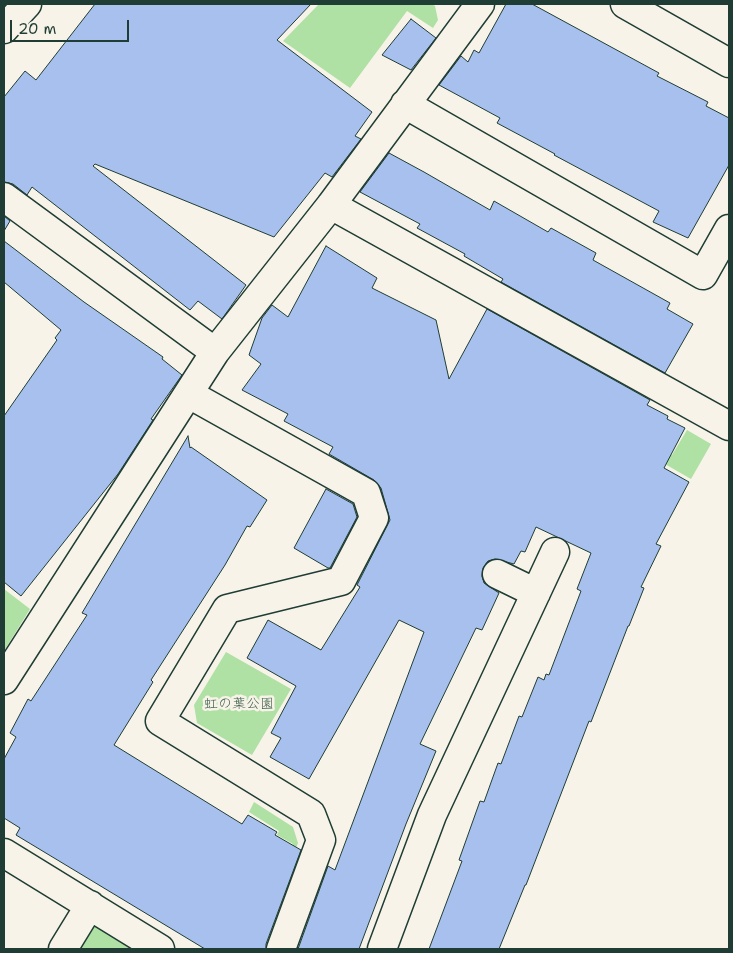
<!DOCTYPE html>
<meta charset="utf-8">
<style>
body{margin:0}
#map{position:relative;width:733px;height:953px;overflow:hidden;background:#f7f3e8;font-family:"Shantell Sans",sans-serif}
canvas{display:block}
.frame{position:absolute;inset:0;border:5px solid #1f3d34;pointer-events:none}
.scale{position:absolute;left:10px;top:20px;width:119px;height:22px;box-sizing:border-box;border:2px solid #1f3d34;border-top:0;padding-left:6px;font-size:15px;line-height:18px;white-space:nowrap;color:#1f3d34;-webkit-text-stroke:4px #f7f3e8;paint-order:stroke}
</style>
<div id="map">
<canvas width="733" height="953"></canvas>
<div class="frame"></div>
<div class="scale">20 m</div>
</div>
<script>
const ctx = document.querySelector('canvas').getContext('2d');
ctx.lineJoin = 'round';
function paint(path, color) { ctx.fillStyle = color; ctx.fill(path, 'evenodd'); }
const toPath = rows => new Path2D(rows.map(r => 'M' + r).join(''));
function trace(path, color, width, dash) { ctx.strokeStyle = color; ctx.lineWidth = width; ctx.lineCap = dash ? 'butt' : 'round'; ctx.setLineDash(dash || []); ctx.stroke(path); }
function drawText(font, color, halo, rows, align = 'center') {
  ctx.font = font + ' "Shantell Sans","Klee One",sans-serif'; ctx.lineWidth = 5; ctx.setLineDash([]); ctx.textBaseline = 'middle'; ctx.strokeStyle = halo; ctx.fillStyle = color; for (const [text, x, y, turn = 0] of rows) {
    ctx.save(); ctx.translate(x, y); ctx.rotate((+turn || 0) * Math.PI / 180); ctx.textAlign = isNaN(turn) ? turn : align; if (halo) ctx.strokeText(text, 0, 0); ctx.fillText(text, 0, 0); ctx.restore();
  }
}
const green = toPath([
 [319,4,432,4,435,6,438,20,433,28,407,11,350,88,283,41],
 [687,430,711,444,691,479,651,456,657,446,672,455],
 [4,589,30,609,4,651],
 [226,652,291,689,252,755,197,723,194,705],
 [254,802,293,827,298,843,282,885,280,866,293,844,277,835,279,831,249,812],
 [95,926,135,949,80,949]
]);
const building = toPath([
 [95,4,311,4,277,40,372,112,355,136,361,139,332,177,325,173,274,237,95,164,93,166,246,285,222,319,198,301,190,310,32,187,27,195,13,184,4,182,4,97,25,71,36,80,95,4],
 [506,4,532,4,659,73,657,76,708,102,706,106,729,118,729,165,688,238,653,222,659,211,554,155,555,154,497,123,500,118,439,85,461,56,468,62,474,50,479,53,506,4],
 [411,19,436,38,411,70,382,55,411,19],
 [389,153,424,172,490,210,494,201,548,232,551,228,596,253,593,260,670,303,667,309,693,324,665,373,501,282,503,279,464,256,465,254,417,228,420,224,360,192,389,153],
 [4,216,10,221,4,231,4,216],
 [4,241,84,302,163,357,162,359,182,375,151,419,153,420,118,474,21,596,4,582,4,416,57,340,55,338,61,330,4,282,4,241],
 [326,246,377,278,372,288,436,320,449,379,487,309,650,400,647,405,668,416,667,419,685,428,664,468,689,482,656,544,661,546,641,587,644,588,629,626,628,626,591,722,589,721,526,885,525,885,499,949,429,949,462,861,459,860,480,801,484,802,498,763,501,764,519,716,522,717,538,677,544,680,546,674,549,675,581,591,577,589,591,553,536,527,525,552,521,551,514,564,495,559,488,561,483,568,482,576,484,583,499,593,482,630,476,628,420,744,436,751,406,824,359,949,298,949,328,866,335,870,424,632,399,620,309,779,270,757,281,738,271,733,296,686,247,658,268,620,321,650,360,587,357,585,390,520,381,488,374,480,329,454,333,447,284,421,288,414,242,390,261,364,249,355,262,318,272,305,288,317,326,246],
 [188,436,190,448,191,447,267,500,250,527,247,526,225,565,151,680,153,682,114,745,242,824,248,815,277,832,275,835,301,850,266,944,266,949,205,949,16,835,20,828,4,818,4,759,16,737,10,733,28,699,31,701,87,615,82,613,188,436],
 [326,489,353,504,357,517,330,568,328,568,294,548,326,489]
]);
const minor = toPath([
 [625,4,729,63],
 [4,29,27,4],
 [405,104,703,275,729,229],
 [4,197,215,352],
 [331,205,729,426],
 [189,394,366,493,374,518,341,581,227,609,160,721,311,814,321,840,281,949],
 [497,574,536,593],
 [4,680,215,352,331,205,480,4],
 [4,853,160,949],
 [63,949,90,905],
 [382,949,432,815,555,552]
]);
const parkNames = [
 ["虹の葉公園",239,704]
];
paint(green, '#aee1a3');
paint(building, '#a7c0ee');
trace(building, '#1f3d34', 1);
trace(minor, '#1f3d34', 31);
trace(minor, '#f7f3e8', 28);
drawText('14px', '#3c5e4a', '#f7f3e8', parkNames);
</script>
